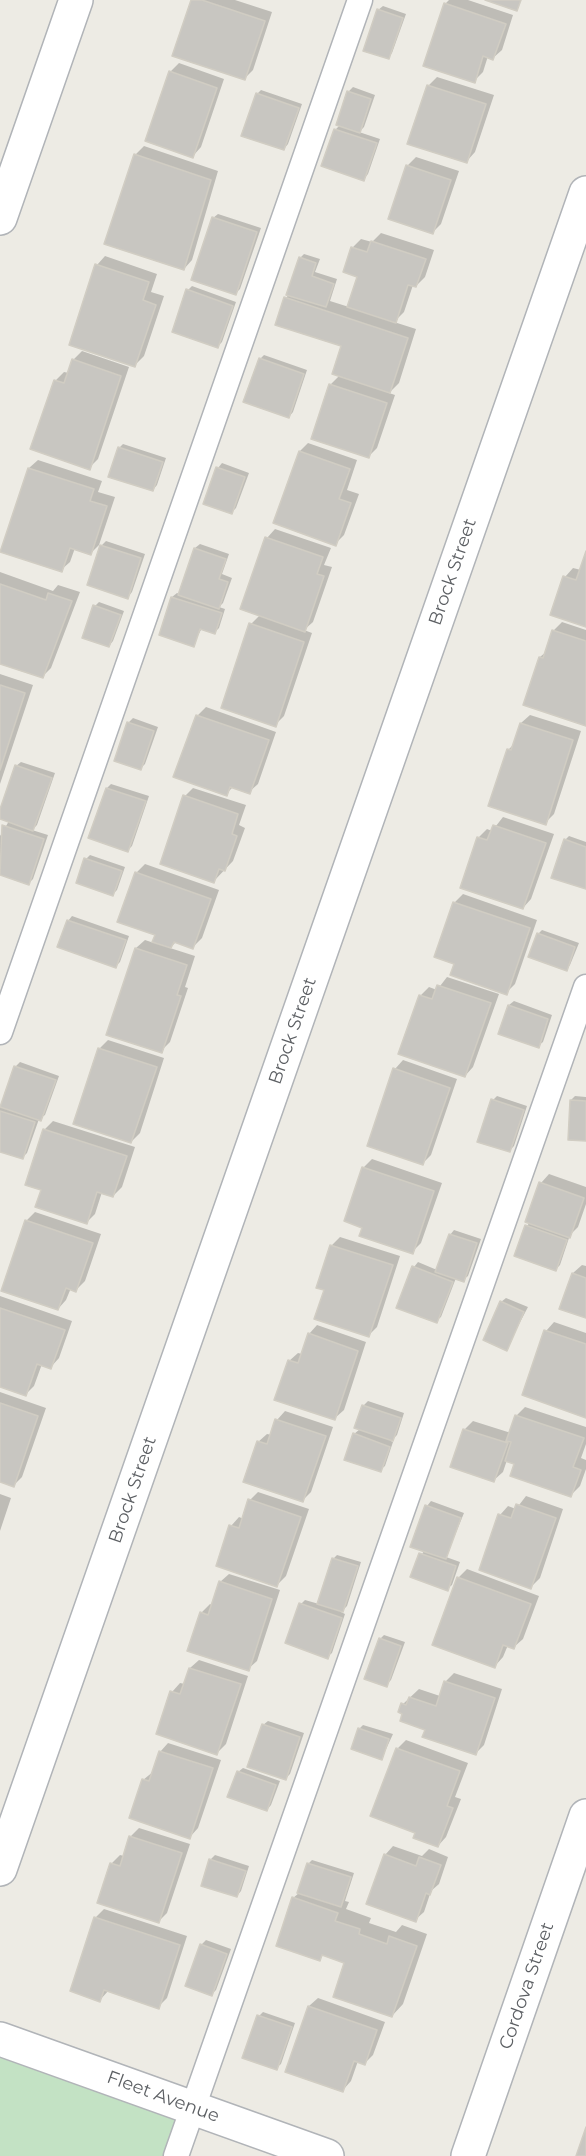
<!DOCTYPE html>
<style>
body{margin:0}
canvas{display:block;background:#edebe4}
</style>
<canvas width="586" height="2156"></canvas>
<script>
const ctx = document.querySelector('canvas').getContext('2d');
ctx.lineJoin = 'round';
function paint(path, color) { ctx.fillStyle = color; ctx.fill(path, 'evenodd'); }
const toPath = rows => new Path2D(rows.map(r => 'M' + r).join(''));
function trace(path, color, width, dash) { ctx.strokeStyle = color; ctx.lineWidth = width; ctx.lineCap = dash ? 'butt' : 'round'; ctx.setLineDash(dash || []); ctx.stroke(path); }
function drawText(font, color, halo, rows, align = 'center') {
  ctx.font = font + ' Montserrat,sans-serif'; ctx.lineWidth = 5; ctx.setLineDash([]); ctx.textBaseline = 'middle'; ctx.strokeStyle = halo; ctx.fillStyle = color; for (const [text, x, y, turn = 0] of rows) {
    ctx.save(); ctx.translate(x, y); ctx.rotate((+turn || 0) * Math.PI / 180); ctx.textAlign = isNaN(turn) ? turn : align; if (halo) ctx.strokeText(text, 0, 0); ctx.fillText(text, 0, 0); ctx.restore();
  }
}
const green = toPath([
 [0,2039,194,2108,176,2156,0,2156]
]);
const shadow = toPath([
 [193,0,235,0,272,12,253,70,244,79],
 [449,0,468,0,513,15,502,50,493,58,488,56,483,72,474,81,445,4],
 [383,6,406,14,392,53,388,58,378,10],
 [179,63,224,79,201,147,193,156,170,72],
 [437,77,494,95,475,152,467,161,428,86],
 [353,87,375,95,364,127,359,132,380,139,368,174,364,179,335,130,340,125,348,92],
 [261,90,302,104,288,144,284,149,257,94],
 [144,146,218,171,192,260,184,269,135,155],
 [416,157,459,171,441,224,433,232,407,166],
 [218,214,261,228,240,289,236,293,213,218],
 [381,233,434,250,425,277,416,286,413,285,404,312,394,322,416,329,399,383,389,393,395,395,377,448,368,457,330,385,340,375,343,345,286,298,289,294,300,258,304,254,320,259,315,272,337,279,330,301,349,307,359,276,352,248,361,239,372,242],
 [105,256,157,274,151,292,164,296,144,356,135,365,97,265],
 [192,286,236,302,222,342,218,346,188,290],
 [82,351,129,367,98,459,89,468,55,381,64,372,69,373,73,360],
 [264,355,307,370,293,412,289,417,260,359],
 [308,443,357,460,347,490,359,494,344,535,335,544,300,451],
 [123,444,166,458,157,485,153,490,119,448],
 [38,460,102,481,98,492,115,497,99,545,91,553,75,548,70,562,61,570,29,468],
 [222,463,249,473,236,508,231,513,218,468],
 [275,529,331,548,324,565,332,567,313,622,304,630,312,633,284,716,275,725,251,624,260,615,267,538],
 [106,541,145,554,132,592,128,597,89,584,102,545],
 [200,544,229,554,222,574,232,578,223,603,219,607,225,609,219,628,215,632,202,628,193,645,160,634,172,597,177,593,180,594,195,548],
 [586,556,586,626,565,577,573,568,581,570],
 [0,572,53,591,58,585,80,592,51,668,42,677,0,662],
 [99,602,124,611,113,641,109,646,95,606],
 [562,622,586,630,586,724,540,657,547,651,553,631],
 [0,674,33,685,0,784],
 [206,707,276,732,258,784,249,792,233,787,226,794,197,716],
 [530,715,581,731,554,814,545,823,508,750,514,744,521,723],
 [133,718,158,727,145,764,141,768,128,723],
 [21,762,55,773,37,825,32,830,48,835,33,879,29,883,0,874,0,836,9,821,0,818,0,813,16,766],
 [111,784,149,796,132,846,128,850,107,788],
 [193,788,246,805,239,825,245,828,233,861,214,881,185,796],
 [503,817,554,834,531,899,523,908,462,887,479,837,487,829,492,831],
 [569,836,586,842,586,887,565,840],
 [90,855,125,867,117,890,113,894,86,859],
 [145,864,219,890,202,938,193,947,177,941,170,948,195,956,185,987,188,988,170,1042,161,1051,136,948,145,940,154,943,157,935,136,873],
 [463,894,537,920,515,984,506,993,456,963,454,903],
 [72,916,129,936,120,962,116,966,68,921],
 [542,930,579,943,570,965,566,970,538,934],
 [447,977,499,994,473,1067,465,1076,420,996,429,987,437,990],
 [514,1001,552,1015,543,1042,538,1046,500,1033,509,1005],
 [108,1040,164,1058,140,1133,131,1142,75,1123,100,1048],
 [403,1060,457,1079,431,1155,422,1164,395,1069],
 [20,1062,59,1076,45,1115,39,1119,27,1153,23,1157,0,1150,0,1107,15,1067],
 [497,1096,527,1106,514,1146,509,1151,493,1100],
 [575,1096,586,1097,586,1140,571,1100],
 [53,1121,135,1147,122,1187,113,1196,102,1192,95,1214,87,1222,43,1189,44,1130],
 [372,1159,442,1183,421,1243,412,1252,346,1220,364,1167],
 [549,1174,586,1187,586,1204,578,1227,570,1235,560,1265,555,1270,527,1226,530,1222,541,1183],
 [35,1212,101,1234,85,1281,76,1290,71,1288,66,1300,58,1309,26,1221],
 [454,1230,481,1239,468,1276,463,1280,456,1278,441,1317,436,1321,414,1267,418,1262,437,1270,450,1235],
 [340,1237,400,1256,377,1327,369,1335,326,1289,331,1246],
 [582,1265,586,1266,586,1316,561,1308,573,1273],
 [0,1296,72,1321,59,1358,51,1367,42,1364,34,1386,26,1394,0,1385],
 [506,1298,528,1307,506,1349,501,1302],
 [554,1322,586,1333,586,1416,546,1331],
 [317,1325,366,1342,344,1410,335,1418,289,1361,298,1353,302,1354,309,1334],
 [0,1392,46,1408,22,1477,14,1485,0,1481],
 [368,1401,404,1413,397,1435,391,1441,393,1442,385,1466,380,1470,354,1434,360,1429,356,1427,364,1405],
 [525,1407,586,1427,586,1444,581,1458,586,1460,586,1469,580,1486,571,1495,507,1460,503,1472,494,1480,452,1466,465,1429,473,1421,511,1433,516,1416],
 [285,1411,333,1427,311,1492,303,1500,258,1442,267,1434,272,1435,277,1420],
 [258,1492,309,1509,286,1576,277,1585,231,1526,239,1517,244,1519,250,1500],
 [0,1494,11,1498,0,1531],
 [526,1496,563,1509,540,1578,531,1587,500,1515,508,1506,516,1509],
 [431,1501,464,1513,446,1557,460,1562,452,1585,447,1589,412,1577,424,1550,427,1506],
 [337,1555,361,1562,347,1606,341,1612,345,1614,332,1653,327,1657,301,1604,305,1600,319,1604,333,1559],
 [467,1569,539,1596,523,1639,514,1647,508,1645,503,1657,495,1666,458,1578],
 [229,1574,280,1590,257,1661,248,1669,201,1613,210,1604,212,1605,220,1582],
 [384,1635,405,1642,391,1680,386,1685,380,1639],
 [199,1660,248,1676,226,1744,217,1753,172,1692,180,1683,185,1684,190,1668],
 [454,1673,502,1689,484,1745,475,1754,427,1729,403,1704,419,1689,440,1696,445,1682],
 [268,1721,304,1733,290,1774,285,1779,263,1725],
 [363,1725,393,1734,382,1758,359,1729],
 [406,1740,468,1763,455,1797,461,1799,446,1837,438,1846,417,1832,372,1815,398,1748],
 [168,1743,221,1760,198,1828,190,1837,143,1780,154,1771,160,1752],
 [243,1768,280,1781,271,1805,267,1810,238,1772],
 [139,1828,190,1844,167,1913,159,1921,99,1902,112,1863,120,1855,124,1856,131,1836],
 [393,1846,422,1856,429,1849,448,1857,439,1884,431,1891,424,1912,415,1920,385,1855],
 [215,1855,249,1866,241,1891,237,1896,202,1885,211,1859],
 [312,1860,354,1873,345,1901,349,1902,346,1909,371,1918,369,1923,396,1932,402,1925,427,1934,403,2004,392,2016,346,1962,324,1954,319,1959,293,1898,299,1893,308,1864],
 [104,1909,187,1936,167,1998,158,2007,109,1990,100,2000,95,1918],
 [206,1940,231,1949,216,1990,212,1994,201,1945],
 [318,1998,385,2022,373,2055,365,2063,358,2061,351,2081,343,2090,287,2071,309,2006],
 [263,2012,295,2023,281,2064,276,2068,259,2016]
]);
const building = toPath([
 [191,0,202,0,265,21,245,80,172,56,191,0],
 [485,0,521,0,517,11,485,0],
 [444,3,506,24,493,60,483,56,475,83,423,66,444,3],
 [377,9,403,18,389,59,363,51,377,9],
 [169,71,217,88,193,158,145,141,169,71],
 [427,85,486,104,467,163,407,144,427,85],
 [347,91,371,99,360,133,336,125,347,91],
 [256,93,299,108,284,150,241,136,256,93],
 [334,129,377,143,364,181,321,166,334,129],
 [134,154,211,180,184,270,104,244,134,154],
 [406,165,451,180,433,234,388,219,406,165],
 [212,217,257,232,236,295,191,280,212,217],
 [371,241,426,259,416,287,408,285,396,323,347,307,357,277,343,272,351,247,367,252,371,241],
 [299,257,316,263,312,276,334,284,326,307,286,295,299,257],
 [95,264,149,282,143,300,156,305,135,367,69,345,95,264],
 [186,289,233,306,218,348,172,332,186,289],
 [284,297,408,338,390,393,332,374,341,346,275,325,284,297],
 [259,358,304,374,289,418,243,402,259,358],
 [72,359,121,376,90,470,30,449,54,380,64,383,72,359],
 [329,384,387,403,369,458,311,439,329,384],
 [118,447,163,462,153,491,108,477,118,447],
 [299,451,350,469,339,499,351,503,336,546,273,523,299,451],
 [216,467,245,477,232,514,203,504,216,467],
 [28,468,94,489,90,501,107,506,91,555,70,548,62,572,0,552,28,468],
 [265,537,323,557,317,574,324,576,305,632,240,609,265,537],
 [100,545,141,558,128,599,87,585,100,545],
 [194,548,226,559,219,579,228,582,219,609,178,595,194,548],
 [586,551,586,627,550,615,563,576,576,580,586,551],
 [0,584,46,600,48,593,72,601,43,678,0,664,0,584],
 [171,597,222,613,215,634,200,629,194,647,159,635,171,597],
 [93,605,121,615,109,647,82,638,93,605],
 [249,623,304,642,276,727,221,708,249,623],
 [552,630,586,641,586,726,523,705,539,657,543,658,552,630],
 [0,685,25,693,0,770,0,685],
 [196,715,269,740,250,794,230,787,227,796,173,777,196,715],
 [127,722,154,731,141,770,114,761,127,722],
 [520,723,573,740,546,825,488,806,507,749,511,750,520,723],
 [15,765,52,778,33,831,0,819,0,809,15,765],
 [106,788,146,801,128,852,88,838,106,788],
 [183,795,238,814,232,834,237,836,225,871,219,869,214,883,160,864,183,795],
 [2,825,44,839,29,885,0,875,2,825],
 [493,825,546,843,523,909,460,888,477,837,487,840,493,825],
 [564,839,586,847,586,889,551,878,564,839],
 [84,858,122,871,113,896,76,883,84,858],
 [135,872,211,899,193,949,174,942,171,948,152,942,155,935,117,922,135,872],
 [453,902,530,928,507,995,450,975,454,964,434,957,453,902],
 [67,920,126,940,116,968,57,947,67,920],
 [537,933,575,947,567,971,528,957,537,933],
 [135,948,187,965,177,995,181,996,162,1053,106,1035,135,948],
 [437,985,491,1003,465,1077,398,1054,419,995,432,999,437,985],
 [508,1005,548,1019,539,1048,498,1034,508,1005],
 [98,1048,157,1067,131,1143,73,1124,98,1048],
 [14,1066,56,1080,41,1121,0,1107,14,1066],
 [393,1068,450,1088,423,1165,367,1146,393,1068],
 [491,1099,524,1110,510,1152,477,1142,491,1099],
 [570,1100,586,1101,586,1141,568,1140,570,1100],
 [0,1111,35,1122,23,1159,0,1152,0,1111],
 [43,1129,127,1156,113,1197,97,1192,87,1224,35,1207,41,1190,25,1185,43,1129],
 [362,1167,434,1191,413,1254,359,1236,362,1228,344,1221,362,1167],
 [539,1182,584,1198,570,1238,525,1222,539,1182],
 [25,1220,93,1243,76,1292,66,1288,58,1310,1,1291,25,1220],
 [525,1225,567,1240,556,1271,514,1256,525,1225],
 [449,1234,477,1243,464,1282,435,1272,449,1234],
 [330,1245,393,1265,369,1337,314,1319,324,1290,316,1288,330,1245],
 [412,1266,453,1282,437,1323,396,1308,412,1266],
 [572,1273,586,1278,586,1318,559,1309,572,1273],
 [500,1301,524,1312,507,1351,483,1340,500,1301],
 [0,1308,65,1330,51,1369,37,1364,26,1396,0,1387,0,1308],
 [544,1330,586,1344,586,1418,522,1395,544,1330],
 [308,1333,358,1351,335,1420,274,1400,288,1360,298,1363,308,1333],
 [0,1403,38,1416,14,1487,0,1482,0,1403],
 [362,1405,401,1418,393,1441,354,1428,362,1405],
 [515,1415,584,1438,573,1467,581,1470,571,1497,510,1476,514,1464,505,1461,511,1442,506,1441,515,1415],
 [275,1419,326,1436,303,1502,243,1482,257,1441,267,1444,275,1419],
 [463,1429,508,1443,494,1482,450,1467,463,1429],
 [353,1433,390,1447,381,1472,344,1460,353,1433],
 [248,1499,301,1517,277,1587,216,1566,229,1525,239,1528,248,1499],
 [516,1504,556,1518,531,1589,479,1570,498,1514,511,1518,516,1504],
 [425,1505,461,1518,446,1559,410,1547,425,1505],
 [419,1553,456,1566,448,1591,410,1577,419,1553],
 [332,1558,358,1566,343,1612,317,1604,332,1558],
 [457,1577,531,1604,514,1649,503,1645,495,1668,432,1645,457,1577],
 [219,1581,272,1599,249,1671,187,1651,200,1612,208,1615,219,1581],
 [299,1603,342,1618,328,1659,285,1643,299,1603],
 [379,1638,401,1646,387,1687,364,1679,379,1638],
 [189,1668,241,1684,217,1755,156,1734,170,1691,180,1694,189,1668],
 [444,1681,495,1698,476,1755,422,1737,425,1730,400,1721,402,1714,398,1712,401,1703,406,1705,409,1697,436,1706,444,1681],
 [262,1724,300,1737,286,1780,247,1767,262,1724],
 [358,1728,389,1739,382,1760,351,1749,358,1728],
 [396,1748,460,1771,447,1806,453,1808,438,1847,413,1838,415,1833,370,1816,396,1748],
 [159,1751,213,1768,190,1839,129,1818,142,1779,149,1781,159,1751],
 [237,1771,276,1785,267,1811,227,1797,237,1771],
 [129,1836,182,1853,159,1923,97,1903,110,1863,120,1866,129,1836],
 [384,1854,416,1866,419,1857,441,1865,430,1895,426,1893,416,1922,366,1904,384,1854],
 [209,1859,246,1871,237,1897,201,1886,209,1859],
 [307,1863,351,1877,341,1907,297,1893,307,1863],
 [292,1897,338,1913,335,1921,360,1929,359,1934,387,1944,389,1936,417,1946,392,2017,333,1997,344,1963,322,1955,320,1961,276,1946,292,1897],
 [94,1917,180,1945,159,2009,104,1990,100,2002,70,1991,94,1917],
 [200,1944,227,1954,212,1996,185,1986,200,1944],
 [308,2006,377,2030,365,2065,354,2061,343,2092,285,2072,308,2006],
 [257,2015,292,2027,277,2070,242,2058,257,2015],
 [586,2127,586,2156,576,2156,586,2127]
]);
const service = toPath([
 [0,1032,360,0],
 [176,2156,586,987]
]);
const minor = toPath([
 [0,218,76,0],
 [0,1869,586,193],
 [0,2039,327,2156],
 [468,2156,586,1816]
]);
const streetNames = [
 ["Brock Street",453,572,-71],
 ["Brock Street",293,1031,-71],
 ["Brock Street",133,1490,-71],
 ["Cordova Street",527,1986,-71],
 ["Fleet Avenue",163,2097,20]
];
paint(green, '#c3e2c4');
paint(shadow, '#0003');
paint(building, '#c8c6c1');
trace(building, '#d1cdc3', 1.5);
trace(service, '#b1b4b8', 27);
trace(minor, '#b1b4b8', 36);
trace(service, '#fff', 24);
trace(minor, '#fff', 33);
drawText('18px', '#5c5f63', '#fff', streetNames);
</script>
